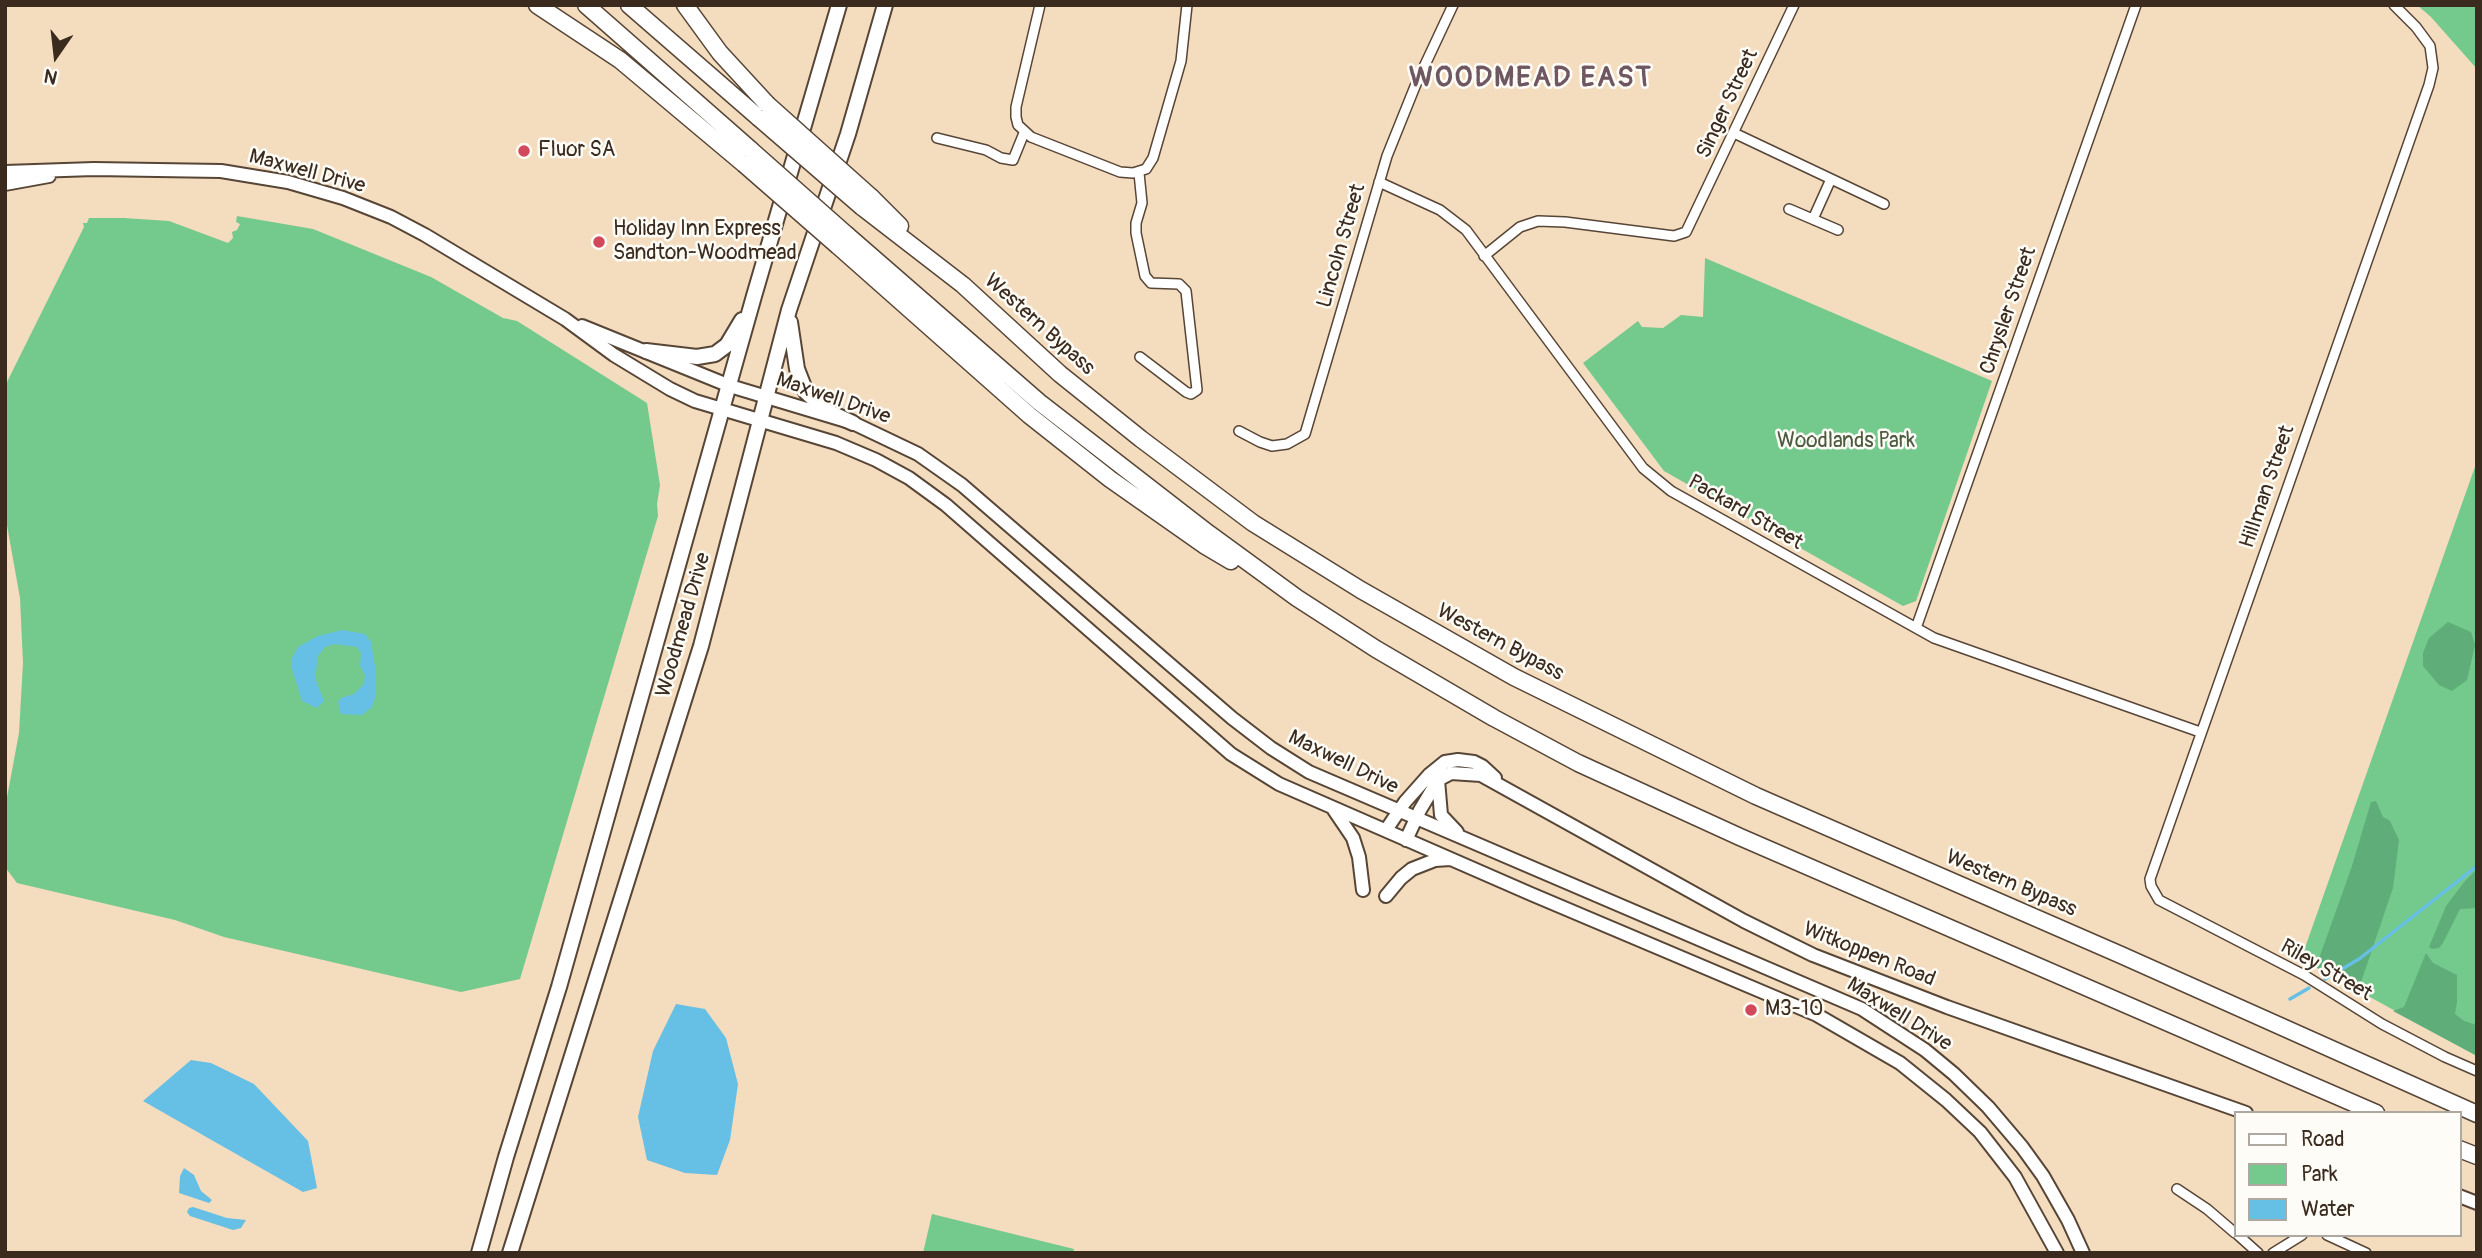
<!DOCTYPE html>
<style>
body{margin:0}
#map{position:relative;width:2482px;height:1258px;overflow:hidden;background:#f4dcbf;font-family:Pangolin,sans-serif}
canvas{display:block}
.frame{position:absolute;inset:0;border:7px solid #3b2a1e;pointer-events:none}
.legend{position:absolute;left:2234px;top:1111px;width:228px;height:126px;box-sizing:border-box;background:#fdfcf7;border:2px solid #afa8a0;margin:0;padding:9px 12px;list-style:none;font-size:21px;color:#3b2a1e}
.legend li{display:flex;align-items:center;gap:14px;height:35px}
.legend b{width:35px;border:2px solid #afa8a0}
.north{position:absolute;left:21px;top:21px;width:70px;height:70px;-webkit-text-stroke:5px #fdfcf7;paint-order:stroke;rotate:194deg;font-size:19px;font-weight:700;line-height:28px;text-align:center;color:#3b2a1e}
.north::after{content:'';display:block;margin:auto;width:24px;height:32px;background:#3b2a1e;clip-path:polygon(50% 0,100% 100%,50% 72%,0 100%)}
</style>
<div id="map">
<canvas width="2482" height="1258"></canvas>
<div class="frame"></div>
<ul class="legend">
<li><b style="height:9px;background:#fff"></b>Road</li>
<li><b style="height:19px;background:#74c98d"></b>Park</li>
<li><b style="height:19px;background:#66bfe4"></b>Water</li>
</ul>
<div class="north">N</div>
</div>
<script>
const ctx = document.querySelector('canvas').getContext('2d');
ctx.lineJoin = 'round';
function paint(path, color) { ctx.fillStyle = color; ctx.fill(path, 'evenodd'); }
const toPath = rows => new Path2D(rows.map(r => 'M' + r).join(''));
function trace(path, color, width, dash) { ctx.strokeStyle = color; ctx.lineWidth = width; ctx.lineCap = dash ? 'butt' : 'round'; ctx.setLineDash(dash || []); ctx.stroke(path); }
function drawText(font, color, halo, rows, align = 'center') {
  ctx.font = font + ' Pangolin,sans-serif'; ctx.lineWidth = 5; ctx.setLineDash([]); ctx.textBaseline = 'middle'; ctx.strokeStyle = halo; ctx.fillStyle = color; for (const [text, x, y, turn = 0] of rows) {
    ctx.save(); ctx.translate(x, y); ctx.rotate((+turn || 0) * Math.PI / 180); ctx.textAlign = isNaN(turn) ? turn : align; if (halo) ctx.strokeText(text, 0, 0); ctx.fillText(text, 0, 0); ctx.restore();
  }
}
const green = toPath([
 [2417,5,2477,5,2477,69,2431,17],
 [237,216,313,229,431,277,503,318,517,321,647,403,660,485,657,504,658,516,520,979,461,992,224,937,175,920,17,883,5,867,5,808,19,733,23,663,20,598,5,514,5,386,84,227,83,223,87,223,89,218,124,218,169,221,228,243,233,238,232,232,237,230,240,224,236,222],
 [1705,258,1992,381,1916,601,1903,606,1664,471,1583,363,1638,321,1642,327,1663,328,1681,315,1703,317],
 [2477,461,2477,1056,2301,959],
 [932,1214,1074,1249,1073,1253,923,1253]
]);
const forest = toPath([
 [2448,622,2471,632,2475,645,2467,680,2452,691,2439,685,2423,666,2423,653,2429,638],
 [2376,801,2383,817,2390,821,2399,840,2393,888,2358,991,2316,967,2352,866,2371,802],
 [2477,869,2477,908,2460,909,2443,943,2439,948,2432,949,2429,947,2446,906,2465,881],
 [2426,953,2433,963,2457,975,2457,1002,2455,1014,2464,1021,2477,1025,2477,1056,2393,1011,2404,1007]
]);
const water = toPath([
 [342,630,365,634,371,642,375,667,375,698,372,707,362,715,341,714,338,702,341,698,354,694,364,684,365,675,360,666,361,653,357,647,335,644,325,647,318,656,315,678,324,701,317,708,302,701,292,669,292,658,298,647,318,636],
 [676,1004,705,1009,726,1038,738,1084,730,1140,717,1175,685,1173,647,1160,638,1117,653,1051],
 [191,1060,211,1063,254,1084,308,1141,317,1188,303,1192,143,1101],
 [184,1168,194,1175,201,1191,212,1200,209,1203,179,1193,180,1176],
 [193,1207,227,1218,246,1220,241,1228,233,1230,190,1216,187,1212,189,1208]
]);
const stream = toPath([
 [2325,979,2359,959,2477,866],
 [2290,999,2309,988]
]);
const minor = toPath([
 [1040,5,1016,107,1016,117,1018,125,1031,137,1120,172,1133,173,1146,169,1153,158,1181,61,1187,5],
 [2394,5,2416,27,2430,46,2433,68,2429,85,2150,879,2151,886,2159,900,2304,975,2382,1024,2445,1057,2477,1071],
 [1734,133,1884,204],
 [937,138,986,150,1001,158,1013,160,1024,133],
 [1139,173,1142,203,1136,223,1136,233,1145,276,1151,283,1179,284,1186,291,1197,390,1191,394,1186,392,1140,357],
 [1379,182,1440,210,1466,230,1643,468,1671,491,1934,638,2200,732],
 [1789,209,1838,230],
 [1813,219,1831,179],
 [1484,256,1520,227,1538,221,1565,222,1674,236,1686,232,1794,5],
 [1239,431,1260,442,1272,446,1287,444,1305,434,1387,156,1416,84,1453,5],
 [1916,628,2136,5],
 [2177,1189,2207,1209,2235,1233],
 [2238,1235,2258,1253],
 [2327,1235,2366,1253],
 [2273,1253,2302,1235]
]);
const secondary = toPath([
 [5,172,94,169,221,171,288,182,343,198,391,217,425,235,565,319,614,355,670,389,695,401,836,443,876,460,909,478,946,505,1231,754,1279,784,1531,894,1817,1015,1900,1063,1946,1100,1980,1132,2015,1177,2057,1253],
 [5,184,49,176],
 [582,326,730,386,853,423,918,454,962,485,1232,718,1271,748,1309,772,1862,1009,1925,1050,1954,1074,1988,1107,2022,1147,2043,1176,2068,1220,2083,1253],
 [1438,780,1441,815,1457,832],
 [1334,810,1353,838,1359,857,1363,890],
 [1386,830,1405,802,1429,775,1445,762,1458,760,1474,762,1482,766,1495,778],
 [1406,840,1420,810,1438,780,1451,773,1481,775,1744,921,1813,955,1947,1007,2246,1113],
 [1386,896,1401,878,1412,869,1435,860,1450,859],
 [2459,1196,2477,1203]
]);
const primary = toPath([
 [790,322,797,369,806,392,827,411,853,423],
 [646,351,697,357,715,354,727,345,742,320],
 [479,1253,506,1157,559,987,754,296,839,5],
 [510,1253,701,646,789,310,848,134,885,5]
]);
const motorway = toPath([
 [537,5,620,60,744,164],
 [586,5,751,150],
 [629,5,759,118],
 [685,5,720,53,767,104],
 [871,197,900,226],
 [862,207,963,285,1060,374,1141,439,1253,523,1361,590,1514,677,1756,796,2121,955,2477,1114],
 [847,235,1039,402,1208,533,1297,598,1376,649,1494,718,1578,763,1740,837,2376,1113],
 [838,246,1029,415,1110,479,1204,545,1231,561],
 [2459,1149,2477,1156]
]);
const motorwayBridge = toPath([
 [767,104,871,197],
 [759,118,862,207],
 [751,150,847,235],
 [744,164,838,246]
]);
const markers = [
 [524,151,7,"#d1495b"],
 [599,242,7,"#d1495b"],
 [1751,1010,7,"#d1495b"]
];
const streetNames = [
 ["Singer Street",1728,104,-65],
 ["Maxwell Drive",307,172,15],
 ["Lincoln Street",1342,246,-74],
 ["Chrysler Street",2009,311,-71],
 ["Western Bypass",1039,325,42],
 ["Maxwell Drive",833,399,19],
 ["Hillman Street",2268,487,-71],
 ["Packard Street",1745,513,30],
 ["Woodmead Drive",684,625,-74],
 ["Western Bypass",1500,643,28],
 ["Maxwell Drive",1343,763,26],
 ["Western Bypass",2011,884,23],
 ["Witkoppen Road",1869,955,22],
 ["Riley Street",2326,971,30],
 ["Maxwell Drive",1899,1015,32]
];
const poiNames = [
 ["Fluor SA",538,151],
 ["Holiday Inn Express",613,230],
 ["Sandton-Woodmead",613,254],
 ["M3-10",1765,1010]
];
const parkNames = [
 ["Woodlands Park",1846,442]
];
const districtNames = [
 ["WOODMEAD EAST",1531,79]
];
paint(green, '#74c98d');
paint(forest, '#5fad78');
paint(water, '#66bfe4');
trace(stream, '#66bfe4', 3.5);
trace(minor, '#574536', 12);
trace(secondary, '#574536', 16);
trace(primary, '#574536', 18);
trace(motorway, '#574536', 19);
trace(minor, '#fff', 9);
trace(secondary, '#fff', 12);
trace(primary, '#fff', 14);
trace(motorway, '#fff', 16);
trace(motorwayBridge, '#574536', 19, []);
trace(motorwayBridge, '#fff', 16);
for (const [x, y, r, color] of markers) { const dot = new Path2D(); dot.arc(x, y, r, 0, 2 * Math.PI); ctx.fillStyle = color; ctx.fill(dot); trace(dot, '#fdfcf7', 2.5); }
drawText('21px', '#3b2a1e', '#fdfcf7', streetNames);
drawText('21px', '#3b2a1e', '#fdfcf7', poiNames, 'left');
drawText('21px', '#4c5a3f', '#fdfcf7', parkNames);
ctx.letterSpacing = '2px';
drawText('bold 28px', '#6e5760', '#fdfcf7', districtNames);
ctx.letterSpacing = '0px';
</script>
